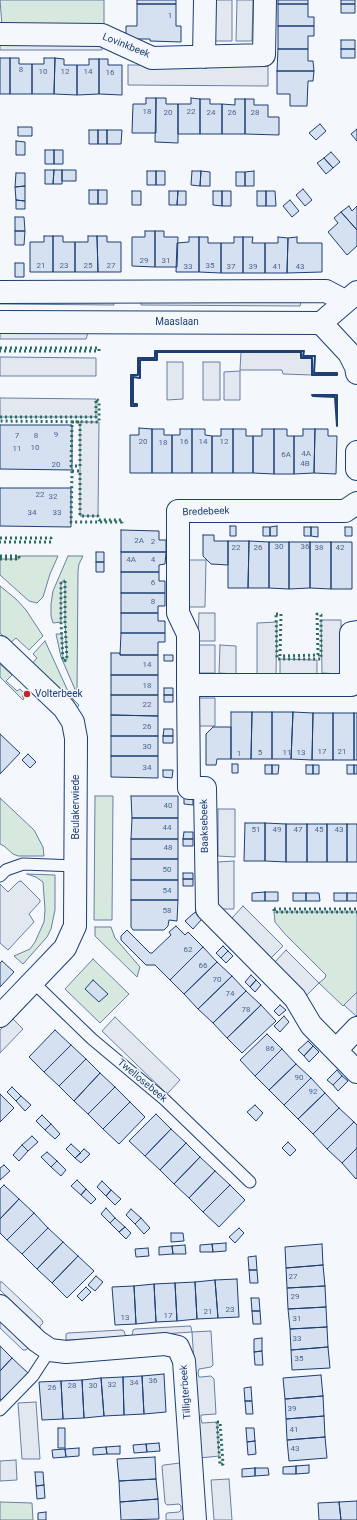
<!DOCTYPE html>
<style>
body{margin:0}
canvas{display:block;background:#f4f7fb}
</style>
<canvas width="357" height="1520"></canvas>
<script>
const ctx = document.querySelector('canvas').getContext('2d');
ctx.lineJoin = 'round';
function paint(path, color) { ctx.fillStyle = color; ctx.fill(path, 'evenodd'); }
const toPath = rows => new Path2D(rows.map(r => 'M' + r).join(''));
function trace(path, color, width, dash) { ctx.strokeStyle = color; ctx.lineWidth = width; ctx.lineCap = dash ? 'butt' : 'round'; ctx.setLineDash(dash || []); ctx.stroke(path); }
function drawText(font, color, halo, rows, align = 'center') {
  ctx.font = font + ' Roboto,sans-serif'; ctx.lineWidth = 3; ctx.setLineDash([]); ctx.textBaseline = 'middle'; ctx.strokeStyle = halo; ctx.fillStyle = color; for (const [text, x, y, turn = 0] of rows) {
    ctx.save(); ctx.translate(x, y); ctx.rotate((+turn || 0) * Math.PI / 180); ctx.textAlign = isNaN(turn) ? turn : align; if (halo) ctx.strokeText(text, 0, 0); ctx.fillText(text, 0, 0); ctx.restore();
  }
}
const green = toPath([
 [0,0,104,0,104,25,2,25,0,0],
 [19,556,58,556,50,574,43,597,37,603,29,601,0,575,0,559,19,559,19,556],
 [68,556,83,556,79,564,78,571,77,694,61,657,56,634,62,634,63,661,67,660,65,622,65,581,61,582,61,622,53,623,51,616,51,604,53,591,68,556],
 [0,586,16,599,26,610,43,636,29,650,16,638,10,643,0,633,0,586],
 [45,641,67,689,73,699,79,705,77,708,32,664,37,658,33,654,45,641],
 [0,664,12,675,6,681,17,691,20,689,25,694,22,696,24,698,23,700,0,677,0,664],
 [95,796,113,796,112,920,94,920,95,796],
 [0,798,34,830,43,847,44,856,18,856,13,854,4,846,0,844,0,798],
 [27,874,55,875,55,910,51,929,47,937,23,964,14,956,30,949,35,942,44,922,45,910,43,882,36,877,27,874],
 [274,912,357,912,357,992,343,1006,319,983,325,978,326,975,285,934,275,922,274,912],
 [95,927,111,927,115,938,140,967,137,977,95,936,95,927],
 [93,959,129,994,100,1023,65,989,93,959],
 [0,1502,32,1503,33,1520,0,1520,0,1502]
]);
const parking = toPath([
 [216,0,232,0,232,41,215,41,216,0],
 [237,0,253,0,252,41,236,41,237,0],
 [0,43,102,44,102,50,0,50,0,43],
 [128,65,268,66,268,86,128,85,128,65],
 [0,298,113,298,114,305,0,304,0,298],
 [141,299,301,301,300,306,141,305,141,299],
 [0,332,88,333,86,339,0,339,0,332],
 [241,352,301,352,301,358,312,358,312,375,283,374,282,370,240,370,241,352],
 [0,357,96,358,96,376,0,376,0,357],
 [167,362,183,362,183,399,167,400,167,362],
 [203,362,220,362,220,400,203,400,203,362],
 [240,371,240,400,224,400,224,372,240,371],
 [0,398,96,399,96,417,0,417,0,398],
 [80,422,99,422,98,516,80,516,80,422],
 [189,560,206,560,205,607,189,607,189,560],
 [199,613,215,613,215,641,198,641,199,613],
 [321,620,341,620,341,674,322,673,321,620],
 [277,622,276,674,257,674,257,623,277,622],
 [199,645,215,645,215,673,198,673,199,645],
 [220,645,236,646,236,674,219,673,220,645],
 [280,659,317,660,317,678,280,678,280,659],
 [199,698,215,698,215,726,199,726,199,698],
 [218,809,235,809,235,857,218,856,218,809],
 [234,861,234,909,218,909,218,862,234,861],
 [21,881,40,900,40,902,29,914,34,922,8,950,0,943,0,884,8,892,18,882,21,881],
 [243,906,283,946,271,958,232,918,243,906],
 [286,950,319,983,307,995,275,962,286,950],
 [357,992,357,1015,356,1016,344,1005,357,992],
 [115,1017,180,1080,168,1093,166,1093,102,1031,115,1017],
 [12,1018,23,1029,0,1053,0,1030,12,1018],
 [0,1282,2,1282,42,1320,43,1323,40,1326,40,1328,0,1290,0,1282],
 [0,1319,29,1347,26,1350,23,1350,0,1328,0,1319],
 [190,1326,191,1327,192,1332,211,1331,213,1365,211,1367,199,1369,198,1373,199,1377,201,1377,211,1376,214,1379,216,1414,201,1415,201,1419,202,1423,203,1423,217,1422,219,1456,200,1458,192,1332,132,1336,133,1330,135,1329,190,1326],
 [121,1330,124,1331,126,1337,66,1340,66,1334,68,1333,121,1330],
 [36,1402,40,1459,22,1459,18,1403,36,1402],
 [16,1460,17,1480,0,1481,0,1461,16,1460],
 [180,1463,184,1520,166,1520,166,1514,167,1513,179,1512,181,1510,181,1506,179,1504,167,1505,165,1503,162,1466,164,1465,180,1463],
 [229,1479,232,1520,214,1520,211,1480,229,1479]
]);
const building = toPath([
 [137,0,176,0,176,4,137,4,137,0],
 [278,0,308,0,308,4,278,4,278,0],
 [341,0,355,0,355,4,341,4,341,0],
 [137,4,176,4,176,26,181,26,181,42,150,41,150,39,126,39,126,26,137,26,137,4],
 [278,4,308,4,308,17,314,17,314,26,278,26,278,4],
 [341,4,355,4,355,13,341,13,341,4],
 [278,26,314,26,314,36,308,36,308,49,278,49,278,26],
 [341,40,355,40,355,49,341,49,341,40],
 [278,49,308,49,308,61,313,61,314,71,277,71,278,49],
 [341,49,355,49,355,58,341,58,341,49],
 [0,58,10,58,10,94,0,94,0,58],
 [10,58,19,58,19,64,32,64,32,94,10,94,10,58],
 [44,58,55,58,54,94,32,94,32,64,44,64,44,58],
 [55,58,64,59,64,65,77,65,77,95,54,94,55,58],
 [89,59,99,59,99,94,77,95,77,65,89,65,89,59],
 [99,59,108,59,108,65,122,65,122,95,99,94,99,59],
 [277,71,314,71,313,81,308,81,307,106,290,106,290,94,277,94,277,71],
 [146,98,156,98,156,133,132,133,133,104,146,104,146,98],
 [156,98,166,98,166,104,178,104,178,143,155,142,156,98],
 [191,98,200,99,200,134,178,134,178,104,191,104,191,98],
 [200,99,210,99,210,104,222,104,222,134,200,134,200,99],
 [235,99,245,99,245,134,222,134,222,104,235,105,235,99],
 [245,99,254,99,254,105,268,105,268,117,279,117,279,135,245,134,245,99],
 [320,124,326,131,316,140,309,133,320,124],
 [18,127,32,127,32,136,18,136,18,127],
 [357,129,357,141,351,134,357,129],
 [89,130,98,130,98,144,89,144,89,130],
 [98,130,107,130,107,144,98,144,98,130],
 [107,130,122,130,121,144,107,144,107,130],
 [16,141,25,142,25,155,16,155,16,141],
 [45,150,54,150,54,164,45,164,45,150],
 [54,150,63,150,63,164,54,164,54,150],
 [331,152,340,162,333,168,324,158,331,152],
 [324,158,333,168,326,174,317,163,324,158],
 [45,170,54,170,53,184,45,184,45,170],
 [54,170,62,170,62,184,53,184,54,170],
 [62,170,76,170,76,181,62,181,62,170],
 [147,171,156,171,156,185,147,185,147,171],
 [156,171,165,171,165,185,156,185,156,171],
 [192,171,201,171,200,186,191,185,192,171],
 [201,171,210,172,210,186,200,186,201,171],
 [254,171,254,186,245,186,245,172,254,171],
 [236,172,245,172,245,186,236,186,236,172],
 [16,173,25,173,25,186,15,187,16,173],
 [25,186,25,201,16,200,15,187,25,186],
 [303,189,312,200,305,206,296,195,303,189],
 [89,190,98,190,98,204,89,204,89,190],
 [98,190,107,190,107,204,98,204,98,190],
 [132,191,141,191,141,205,132,205,132,191],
 [169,191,178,191,177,205,169,205,169,191],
 [178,191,186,191,186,205,177,205,178,191],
 [213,191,222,191,222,206,213,205,213,191],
 [222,191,231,191,231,206,222,206,222,191],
 [257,191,266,191,266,206,257,206,257,191],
 [266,191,275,191,276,206,266,206,266,191],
 [16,200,25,201,25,209,16,209,16,200],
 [290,200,299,211,292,217,283,206,290,200],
 [349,206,352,211,357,206,357,230,341,212,349,206],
 [341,212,357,230,357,246,347,255,328,232,338,223,334,218,341,212],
 [15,217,24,217,25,231,15,231,15,217],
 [15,231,25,231,24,245,15,245,15,231],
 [145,231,155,231,155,267,132,266,132,237,145,237,145,231],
 [155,231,164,231,164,237,178,237,177,267,155,267,155,231],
 [44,236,53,236,53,272,30,272,30,242,44,242,44,236],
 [53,236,63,236,63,242,75,242,75,272,53,272,53,236],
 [88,236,97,236,98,272,75,272,75,242,88,242,88,236],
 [97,236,107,236,107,242,121,242,121,272,98,272,97,236],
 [189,237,199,237,199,272,176,272,177,243,189,242,189,237],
 [199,237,208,237,208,243,221,243,221,273,199,272,199,237],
 [234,237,243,237,243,273,221,273,221,243,234,243,234,237],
 [243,237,253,237,252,243,265,243,265,273,243,273,243,237],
 [278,237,288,238,287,273,265,273,265,243,278,243,278,237],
 [297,237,297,243,322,243,322,272,287,273,288,238,297,237],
 [15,263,24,263,24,277,15,277,15,263],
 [0,425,72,425,72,470,0,469,0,425],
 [139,428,152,429,152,473,130,473,130,435,139,435,139,428],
 [152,429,164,429,164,435,172,435,172,473,152,473,152,429],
 [180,429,192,429,192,473,172,473,172,435,180,435,180,429],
 [192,429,205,429,205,435,212,436,212,473,192,473,192,429],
 [221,429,233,429,233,473,212,473,212,436,221,436,221,429],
 [233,429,246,429,246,436,253,436,253,473,233,473,233,429],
 [262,429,274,429,274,474,253,473,253,436,262,436,262,429],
 [274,429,287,429,287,436,294,436,294,474,274,474,274,429],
 [303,429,315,429,314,473,294,474,294,436,303,436,303,429],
 [315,429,328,429,328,436,337,436,336,474,314,473,315,429],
 [0,488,71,488,71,527,0,526,0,488],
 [230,526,236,526,236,536,230,536,230,526],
 [277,526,277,536,270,536,270,527,277,526],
 [263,527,270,527,270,536,263,536,263,527],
 [304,527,311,527,311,536,304,536,304,527],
 [311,527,318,527,318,537,311,536,311,527],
 [345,527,352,527,352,536,345,536,345,527],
 [121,530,159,531,159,540,166,540,166,552,121,552,121,530],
 [203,535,214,535,214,541,228,541,228,565,211,564,203,556,203,535],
 [228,541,249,541,248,588,228,588,228,541],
 [249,541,269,542,269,588,248,588,249,541],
 [269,542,289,542,289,589,269,588,269,542],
 [289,542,310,542,310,588,289,589,289,542],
 [310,542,331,542,331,589,310,588,310,542],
 [331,542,352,542,352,589,331,589,331,542],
 [96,552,104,552,104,562,96,562,96,552],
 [121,552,166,552,165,564,159,565,159,572,121,572,121,552],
 [96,562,104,562,104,572,96,572,96,562],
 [121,572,159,572,159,581,165,581,165,593,121,593,121,572],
 [121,593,165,593,165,606,158,606,158,613,121,613,121,593],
 [121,613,158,613,158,621,165,621,165,633,121,633,121,613],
 [121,633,165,633,165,642,158,642,158,655,120,655,121,633],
 [111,653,120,653,120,655,158,655,158,675,111,675,111,653],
 [164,655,173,655,173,661,164,661,164,655],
 [111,675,158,675,158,695,111,695,111,675],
 [164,688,173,688,173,695,164,695,164,688],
 [111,695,158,695,158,716,111,715,111,695],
 [164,695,173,695,173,702,164,702,164,695],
 [231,712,252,712,251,759,231,759,231,712],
 [252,712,272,712,272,759,251,759,252,712],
 [272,712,293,712,291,759,272,759,272,712],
 [293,712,313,713,312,760,291,759,293,712],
 [313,713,333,713,333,760,312,760,313,713],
 [333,713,354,713,354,760,333,760,333,713],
 [354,713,357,713,357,760,354,760,354,713],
 [111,715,158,716,158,736,111,736,111,715],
 [213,727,231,727,231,759,217,759,216,765,206,765,206,734,213,727],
 [164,729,173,729,173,736,163,736,164,729],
 [0,734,20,753,0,774,0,734],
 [111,736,158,736,158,756,111,756,111,736],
 [163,736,173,736,173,743,163,743,163,736],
 [28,754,36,762,30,768,22,760,28,754],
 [111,756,158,756,158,778,111,777,111,756],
 [232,764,238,764,238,773,232,773,232,764],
 [265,765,272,765,272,774,265,774,265,765],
 [272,765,279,765,278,774,272,774,272,765],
 [306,765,313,765,313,774,306,774,306,765],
 [313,765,319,765,319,774,313,774,313,765],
 [347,765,354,765,354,774,347,774,347,765],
 [354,765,357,765,357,774,354,774,354,765],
 [163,770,173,770,172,778,163,777,163,770],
 [131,796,178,796,178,818,132,818,131,796],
 [184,797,193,797,193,805,184,804,184,797],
 [132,818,178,818,178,839,131,839,132,818],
 [245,823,265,823,265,861,244,861,245,823],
 [265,823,286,824,286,862,265,861,265,823],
 [286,824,307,824,307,862,286,862,286,824],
 [307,824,327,824,327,862,307,862,307,824],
 [327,824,347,824,347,862,327,862,327,824],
 [347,824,357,824,357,862,347,862,347,824],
 [184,832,193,832,193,839,183,839,184,832],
 [131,839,178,839,178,859,131,859,131,839],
 [183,839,193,839,193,846,183,846,183,839],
 [131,859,178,859,178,880,131,880,131,859],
 [183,873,193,873,193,879,183,879,183,873],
 [183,879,193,879,193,886,183,886,183,879],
 [131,880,178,880,178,900,131,900,131,880],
 [265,892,278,892,278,901,265,901,265,892],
 [265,892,265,901,252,901,252,893,265,892],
 [293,893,306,893,306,901,293,901,293,893],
 [306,893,319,893,320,901,306,901,306,893],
 [334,893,347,893,347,901,334,901,334,893],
 [347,893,357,893,357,901,347,901,347,893],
 [131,900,178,900,177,921,169,920,168,926,164,930,133,930,131,927,131,900],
 [198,912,202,919,193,929,185,921,194,913,198,912],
 [176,926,185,935,188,932,203,947,170,980,155,965,146,965,121,940,121,936,127,930,150,953,152,953,171,935,169,932,176,926],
 [223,946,228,951,221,958,216,953,223,946],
 [203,947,217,962,184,994,170,980,203,947],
 [228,951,233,956,226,963,221,958,228,951],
 [2,961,14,972,0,987,0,963,2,961],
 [217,962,232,976,198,1009,184,994,217,962],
 [251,975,256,980,250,987,245,982,251,975],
 [232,976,246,991,213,1023,198,1009,232,976],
 [93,980,108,994,99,1002,85,989,93,980],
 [256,980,261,985,255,992,250,987,256,980],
 [246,991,261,1005,227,1038,213,1023,246,991],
 [261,1005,276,1021,242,1053,227,1038,261,1005],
 [280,1005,286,1010,279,1016,274,1011,280,1005],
 [284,1016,289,1022,280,1032,274,1026,284,1016],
 [55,1030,71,1045,44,1072,29,1057,55,1030],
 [267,1034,282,1049,255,1076,240,1060,267,1034],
 [308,1041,313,1046,304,1056,298,1050,308,1041],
 [71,1045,86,1059,59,1086,44,1072,71,1045],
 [313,1046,319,1052,309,1062,304,1056,313,1046],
 [282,1049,296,1064,269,1090,255,1076,282,1049],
 [86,1059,100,1073,74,1101,59,1086,86,1059],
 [296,1064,311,1078,284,1105,269,1090,296,1064],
 [337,1070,342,1076,333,1085,327,1080,337,1070],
 [100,1073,115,1087,88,1114,74,1101,100,1073],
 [342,1076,348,1081,338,1091,333,1085,342,1076],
 [311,1078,325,1093,298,1119,284,1105,311,1078],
 [12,1087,21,1096,16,1101,7,1092,12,1087],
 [115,1087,130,1102,103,1129,88,1114,115,1087],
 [325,1093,339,1108,313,1134,298,1119,325,1093],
 [0,1094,14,1108,0,1122,0,1094],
 [21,1096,31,1105,25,1111,16,1101,21,1096],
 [130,1102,145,1117,119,1144,103,1129,130,1102],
 [255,1105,263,1113,256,1121,247,1112,255,1105],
 [339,1108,354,1122,327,1149,313,1134,339,1108],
 [156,1114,171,1129,145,1156,129,1141,156,1114],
 [42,1115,51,1124,45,1130,36,1121,42,1115],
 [354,1122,357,1125,357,1148,342,1163,327,1149,354,1122],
 [51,1124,60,1134,55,1139,45,1130,51,1124],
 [171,1129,186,1143,160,1170,145,1156,171,1129],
 [32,1136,38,1142,28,1151,22,1145,32,1136],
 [288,1142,296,1150,290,1156,282,1148,288,1142],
 [186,1143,200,1157,174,1184,160,1170,186,1143],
 [71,1144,81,1153,75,1158,66,1149,71,1144],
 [22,1145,28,1151,19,1161,13,1155,22,1145],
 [357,1148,357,1178,356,1179,342,1163,357,1148],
 [84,1149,90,1154,81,1163,75,1158,84,1149],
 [47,1152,57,1161,51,1167,41,1157,47,1152],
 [200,1157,215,1171,189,1198,174,1184,200,1157],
 [57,1161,66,1170,61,1176,51,1167,57,1161],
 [4,1165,10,1171,0,1180,0,1168,4,1165],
 [215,1171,230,1185,203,1212,189,1198,215,1171],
 [77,1180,86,1189,81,1195,71,1186,77,1180],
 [102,1181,111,1190,106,1196,97,1187,102,1181],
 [4,1185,19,1199,0,1219,0,1189,4,1185],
 [230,1185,245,1200,219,1227,203,1212,230,1185],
 [86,1189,96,1199,91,1204,81,1195,86,1189],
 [111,1190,121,1199,115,1205,106,1196,111,1190],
 [19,1199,34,1213,7,1240,0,1233,0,1219,19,1199],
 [106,1208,115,1218,110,1223,101,1214,106,1208],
 [131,1209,141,1218,135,1224,126,1215,131,1209],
 [34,1213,48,1228,22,1254,7,1240,34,1213],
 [115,1218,125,1227,119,1232,110,1223,115,1218],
 [141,1218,150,1228,144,1234,135,1224,141,1218],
 [125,1227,131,1233,126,1239,119,1232,125,1227],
 [48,1228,63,1242,37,1269,22,1254,48,1228],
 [239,1228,244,1233,235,1243,229,1237,239,1228],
 [171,1233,183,1233,184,1241,171,1242,171,1233],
 [63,1242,78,1256,52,1283,37,1269,63,1242],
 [226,1243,226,1251,213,1252,212,1244,226,1243],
 [212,1244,213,1252,200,1252,200,1245,212,1244],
 [322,1244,323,1265,286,1268,285,1247,322,1244],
 [185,1245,186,1254,173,1254,172,1246,185,1245],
 [172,1246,173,1254,159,1255,159,1247,172,1246],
 [148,1248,149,1256,136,1257,135,1249,148,1248],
 [78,1256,94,1271,67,1298,52,1283,78,1256],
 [256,1256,257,1270,249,1270,248,1257,256,1256],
 [323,1265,325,1286,287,1288,286,1268,323,1265],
 [249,1270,257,1270,258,1283,250,1283,249,1270],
 [96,1276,103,1282,95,1291,88,1285,96,1276],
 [237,1279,239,1317,218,1318,215,1280,237,1279],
 [215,1280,218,1318,197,1319,195,1282,215,1280],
 [195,1282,197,1319,177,1321,175,1283,195,1282],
 [175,1283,177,1321,156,1322,154,1284,175,1283],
 [154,1284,156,1322,136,1324,134,1286,154,1284],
 [134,1286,136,1324,115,1325,112,1287,134,1286],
 [325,1286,326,1307,288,1309,287,1288,325,1286],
 [86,1287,91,1292,82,1301,77,1296,86,1287],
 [251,1298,259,1298,260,1311,252,1311,251,1298],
 [326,1307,327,1327,290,1329,288,1309,326,1307],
 [252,1311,260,1311,261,1324,253,1324,252,1311],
 [327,1327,328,1347,291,1350,290,1329,327,1327],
 [262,1338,262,1351,254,1352,254,1339,262,1338],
 [0,1346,12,1358,0,1371,0,1346],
 [328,1347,330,1368,292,1370,291,1350,328,1347],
 [262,1351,263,1365,255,1365,254,1352,262,1351],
 [12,1358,28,1373,1,1400,0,1398,0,1371,12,1358],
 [164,1374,166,1412,144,1414,142,1376,164,1374],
 [321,1375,323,1396,285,1399,283,1378,321,1375],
 [142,1376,144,1414,124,1415,123,1377,142,1376],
 [123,1377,124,1415,104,1416,101,1378,123,1377],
 [101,1378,104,1416,84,1418,82,1380,101,1378],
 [82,1380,84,1418,63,1419,61,1381,82,1380],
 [61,1381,63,1419,42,1420,39,1382,61,1381],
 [251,1387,252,1401,245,1401,244,1388,251,1387],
 [323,1396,324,1416,286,1419,285,1399,323,1396],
 [245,1401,252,1401,253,1414,246,1414,245,1401],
 [324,1416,325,1437,287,1440,286,1419,324,1416],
 [58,1428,65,1428,65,1448,58,1448,58,1428],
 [246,1428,254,1428,255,1441,247,1442,246,1428],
 [325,1437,327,1458,289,1461,287,1440,325,1437],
 [255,1441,256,1454,248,1455,247,1442,255,1441],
 [159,1443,160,1451,147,1452,146,1444,159,1443],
 [146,1444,147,1452,134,1453,133,1445,146,1444],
 [120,1446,120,1454,107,1454,106,1447,120,1446],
 [106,1447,107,1454,93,1455,93,1448,106,1447],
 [79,1448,79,1456,66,1457,65,1449,79,1448],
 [65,1449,66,1457,53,1458,52,1450,65,1449],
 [155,1457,156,1479,119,1481,117,1459,155,1457],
 [309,1465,309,1473,296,1474,296,1466,309,1465],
 [296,1466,296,1474,283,1474,283,1467,296,1466],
 [255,1468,268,1468,269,1475,255,1476,255,1468],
 [255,1468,255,1476,242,1477,242,1469,255,1468],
 [35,1472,43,1472,44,1485,36,1486,35,1472],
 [156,1479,158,1499,120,1502,119,1481,156,1479],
 [44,1485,45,1498,37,1499,36,1486,44,1485],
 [158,1499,159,1519,121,1520,120,1502,158,1499],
 [357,1501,357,1520,341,1520,339,1502,357,1501],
 [339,1502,341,1520,319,1520,318,1503,339,1502],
 [46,1512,46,1520,38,1520,38,1513,46,1512]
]);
const lane = toPath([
 [0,876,6,870,23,864,76,866],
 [33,982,92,1039,165,1100,250,1182],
 [0,1410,33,1376,50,1350]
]);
const street = toPath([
 [0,34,102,35,152,58,264,55,265,0],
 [204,57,205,0],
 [0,292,326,291,345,301],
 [0,322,321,323,357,292],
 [321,323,349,353,356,367,357,373],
 [357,452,357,469],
 [357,632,351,633,351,685,188,685,189,788,205,788,207,909,295,998,311,1025,357,1072],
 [188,685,188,634,178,613,178,511,345,511,357,503],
 [336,1050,357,1028],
 [0,1306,37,1341,50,1350,66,1352,165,1344,178,1347,184,1361,195,1520]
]);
const secondary = toPath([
 [0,647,64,708,73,722,76,738,75,926,65,948,0,1016]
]);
const hedge = toPath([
 [0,348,99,348,99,351,0,351],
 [0,417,96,417,96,399,99,401,99,422,0,421],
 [72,422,80,422,80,466,71,466,72,422],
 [72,471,80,471,80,516,98,516,99,520,122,520,122,522,71,522,72,471],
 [0,538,51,538,51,542,0,542],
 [0,556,19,556],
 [0,559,19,559,19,556],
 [65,581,65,622,67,660,63,661,61,622,61,582,65,581],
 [276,614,281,614,280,656,318,655,317,614,321,615,321,659,277,659,276,614],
 [274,909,274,912,357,912],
 [274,909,357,909],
 [217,1422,220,1422,223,1464,220,1465,217,1422]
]);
const wall = toPath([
 [155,351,304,351,303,356,315,356,314,373,337,373,337,375,312,375,312,358,301,358,301,352,157,352,157,360,140,360,140,378,133,377,133,404,137,404,137,406,131,406,131,375,138,375,138,358,155,358,155,351],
 [312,395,337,395,337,426,335,397,313,396,312,395]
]);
const markers = [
 [27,694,4,"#c62828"]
];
const numberNames = [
 ["1",170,16],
 ["8",21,70],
 ["10",43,72],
 ["12",65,72],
 ["14",88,72],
 ["16",110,73],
 ["18",147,112],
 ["22",191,112],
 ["20",168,113],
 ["24",211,113],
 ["26",232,113],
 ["28",255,113],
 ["29",144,261],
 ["31",166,261],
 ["21",41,266],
 ["23",64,266],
 ["25",88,266],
 ["27",111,266],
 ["35",210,266],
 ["33",188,267],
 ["37",231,267],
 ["39",253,267],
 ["41",277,267],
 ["43",300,267],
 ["9",56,435],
 ["7",17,436],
 ["8",36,436],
 ["20",143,442],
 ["16",184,442],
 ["14",203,442],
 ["12",224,442],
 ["18",163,443],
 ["10",35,448],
 ["11",17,449],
 ["4A",306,454],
 ["6A",286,455],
 ["4B",305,464],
 ["20",56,465],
 ["22",40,495],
 ["32",53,497],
 ["34",32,513],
 ["33",57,513],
 ["2A",139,541],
 ["2",153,542],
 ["30",279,547],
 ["36",305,547],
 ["22",236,548],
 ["26",258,548],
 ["38",319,548],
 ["42",340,548],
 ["4A",131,560],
 ["4",153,560],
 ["6",153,583],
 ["8",153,602],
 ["14",147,665],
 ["18",147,686],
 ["22",147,705],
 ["26",147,727],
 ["30",147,747],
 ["17",322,752],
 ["21",342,752],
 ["5",260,753],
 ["11",287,753],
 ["13",301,753],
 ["1",239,754],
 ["34",147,768],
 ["40",168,806],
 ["44",167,828],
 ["51",256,830],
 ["49",277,830],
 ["47",298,830],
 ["45",319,830],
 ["43",339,830],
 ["48",168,848],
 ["50",167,870],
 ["54",167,891],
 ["58",167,911],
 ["62",188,950],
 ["66",203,966],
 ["70",217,980],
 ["74",230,994],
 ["78",246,1010],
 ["86",270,1049],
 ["90",299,1078],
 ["92",313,1092],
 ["27",293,1277],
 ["29",295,1297],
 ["23",230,1310],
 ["21",208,1312],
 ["17",168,1316],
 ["13",125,1318],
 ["31",297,1319],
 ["33",297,1339],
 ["35",299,1359],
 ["36",153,1381],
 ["34",134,1383],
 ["32",112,1385],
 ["28",72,1386],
 ["30",93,1386],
 ["26",52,1388],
 ["39",292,1409],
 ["41",294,1430],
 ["43",295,1449]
];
const streetNames = [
 ["Lovinkbeek",126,46,22],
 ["Maaslaan",177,322],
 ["Bredebeek",206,512,-2],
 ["Beulakerwiede",76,807,-90],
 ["Baaksebeek",205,826,-91],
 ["Twellosebeek",142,1081,40],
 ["Tilligterbeek",186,1392,-94]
];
const poiNames = [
 ["Volterbeek",35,694]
];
paint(green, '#d7e8df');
trace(green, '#687fa3', 1);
paint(parking, '#e3e8f0');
trace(parking, '#687fa3', 1);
paint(building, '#d5e0f0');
trace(building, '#1d3f73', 1);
trace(lane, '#1d3f73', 13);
trace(street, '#1d3f73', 24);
trace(secondary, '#1d3f73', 24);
trace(lane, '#f4f7fb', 11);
trace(street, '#f4f7fb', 22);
trace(secondary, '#f4f7fb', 22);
trace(hedge, '#2c6c60', 3, [2, 3]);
trace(wall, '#1d3f73', 2);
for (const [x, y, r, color] of markers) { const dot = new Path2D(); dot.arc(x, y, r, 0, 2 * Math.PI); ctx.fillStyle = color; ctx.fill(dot); trace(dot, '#f4f7fb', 1.5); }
drawText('8px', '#4b6792', null, numberNames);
drawText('10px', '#1d3f73', '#f4f7fb', streetNames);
drawText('10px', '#1d3f73', '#f4f7fb', poiNames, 'left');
</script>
